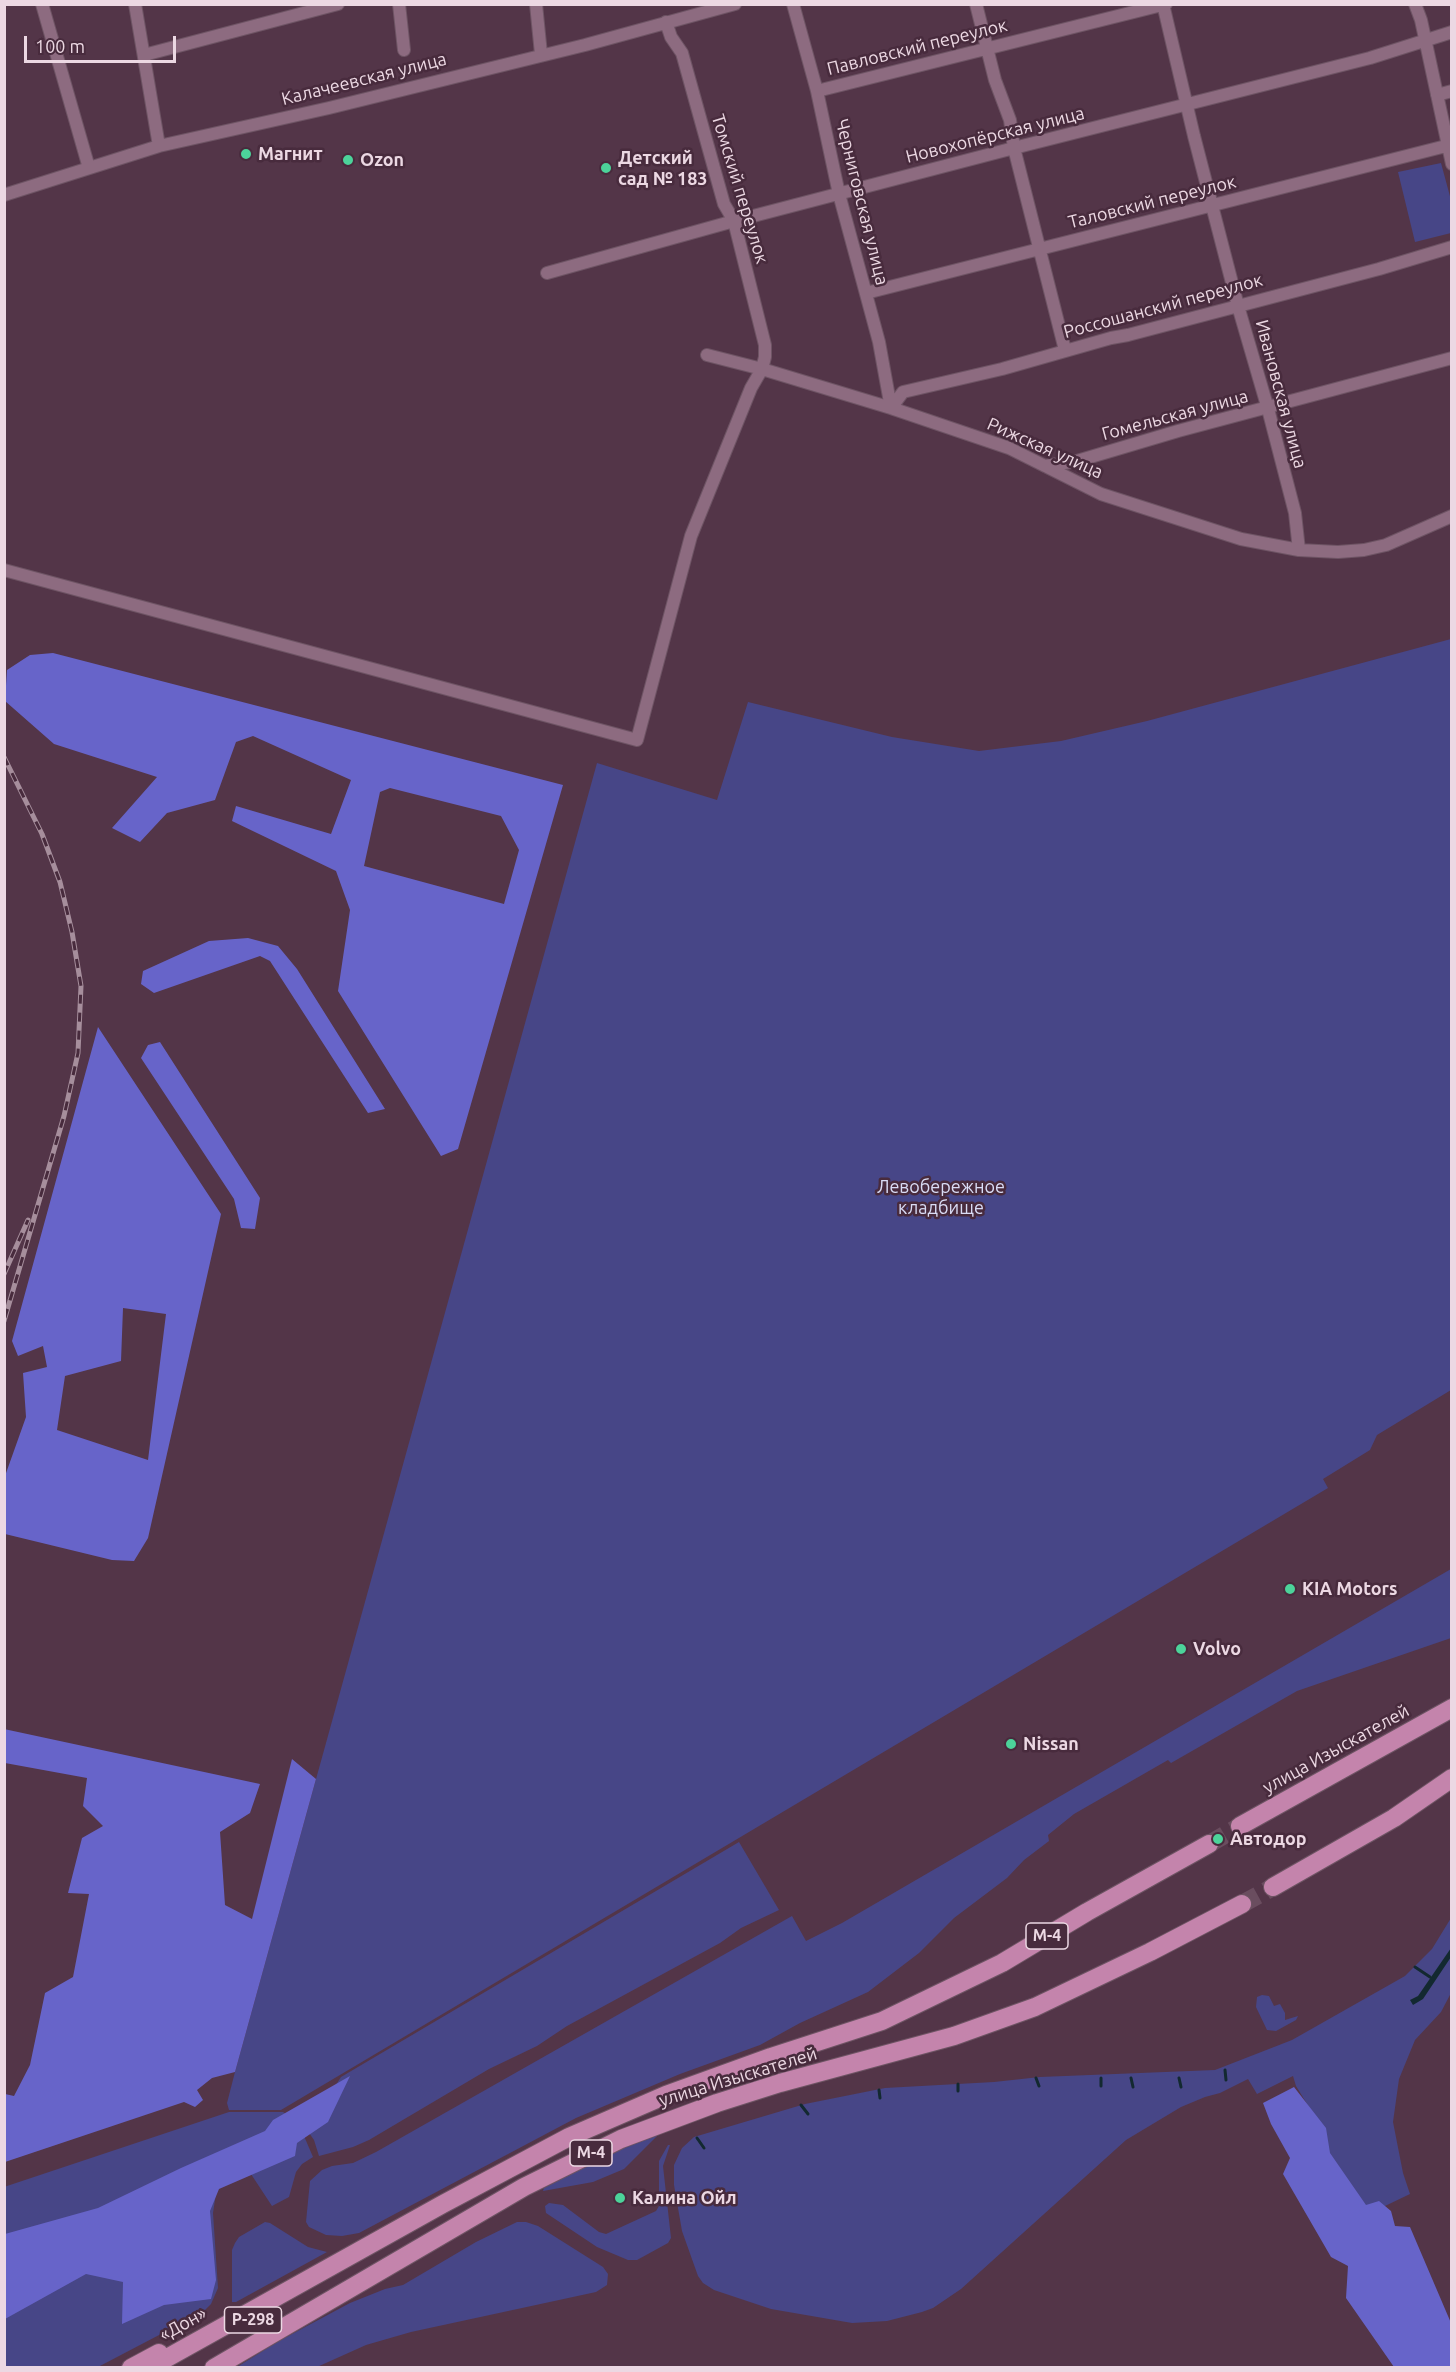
<!DOCTYPE html>
<meta charset="utf-8">
<style>
body{margin:0}
#map{position:relative;width:1456px;height:2372px;overflow:hidden;background:#533548;font-family:Ubuntu,sans-serif}
canvas{display:block}
.frame{position:absolute;inset:0;border:6px solid #ecd8e3;pointer-events:none}
.scale{position:absolute;left:24px;top:36px;width:152px;height:27px;box-sizing:border-box;border:3px solid #ecd8e3;border-top:0;padding-left:8px;font-size:18px;line-height:21px;white-space:nowrap;color:#ecd8e3;-webkit-text-stroke:4px #482b3d;paint-order:stroke}
</style>
<div id="map">
<canvas width="1456" height="2372"></canvas>
<div class="frame"></div>
<div class="scale">100 m</div>
</div>
<script>
const ctx = document.querySelector('canvas').getContext('2d');
ctx.lineJoin = 'round';
function paint(path, color) { ctx.fillStyle = color; ctx.fill(path, 'evenodd'); }
const toPath = rows => new Path2D(rows.map(r => 'M' + r).join(''));
function trace(path, color, width, dash) { ctx.strokeStyle = color; ctx.lineWidth = width; ctx.lineCap = dash ? 'butt' : 'round'; ctx.setLineDash(dash || []); ctx.stroke(path); }
function drawText(font, color, halo, rows, align = 'center') {
  ctx.font = font + ' Ubuntu,sans-serif'; ctx.lineWidth = 5; ctx.setLineDash([]); ctx.textBaseline = 'middle'; ctx.strokeStyle = halo; ctx.fillStyle = color; for (const [text, x, y, turn = 0] of rows) {
    ctx.save(); ctx.translate(x, y); ctx.rotate((+turn || 0) * Math.PI / 180); ctx.textAlign = isNaN(turn) ? turn : align; if (halo) ctx.strokeText(text, 0, 0); ctx.fillText(text, 0, 0); ctx.restore();
  }
}
const green = toPath([
 [1441,163,1451,200,1451,233,1415,242,1398,172],
 [1451,639,1451,1390,1377,1435,1370,1450,1323,1479,1328,1488,281,2110,229,2110,227,2103,235,2072,597,763,717,800,748,702,892,737,979,751,1061,741,1147,721],
 [1451,1569,1451,1638,1297,1691,1171,1763,1168,1760,1074,1814,1048,1835,1049,1841,1024,1860,1007,1878,954,1918,919,1953,868,1992,800,2023,760,2045,680,2074,576,2118,359,2233,342,2236,326,2235,309,2227,306,2222,310,2181,322,2170,332,2166,353,2163,376,2152,792,1916,806,1941,842,1923],
 [739,1842,779,1910,741,1928,720,1943,567,2026,537,2046,489,2069,369,2140,353,2147,319,2156,314,2140,307,2130,341,2077],
 [1451,1918,1451,1993,1441,2012,1415,2040,1399,2079,1393,2122,1403,2173,1410,2194,1360,2218,1329,2162,1325,2133,1296,2086,1293,2076,1257,2094,1248,2079,1220,2093,1205,2097,1181,2107,1126,2140,961,2289,933,2308,922,2312,887,2321,852,2323,771,2309,714,2290,703,2283,698,2276,682,2231,674,2185,674,2165,682,2148,694,2137,805,2104,885,2088,994,2082,1040,2077,1215,2070,1292,2040,1405,1976,1432,1949],
 [1262,1995,1269,1996,1274,2006,1280,2004,1285,2013,1285,2020,1298,2016,1296,2020,1276,2031,1267,2030,1256,2007,1257,1997],
 [229,2112,283,2112,294,2119,217,2187,213,2213,218,2288,211,2304,203,2312,98,2367,5,2367,4,2187],
 [658,2135,624,2169,593,2182,543,2191,544,2188,619,2149],
 [304,2136,313,2157,302,2164,296,2172,289,2197,272,2206,249,2171],
 [668,2145,670,2145,663,2166,671,2238,668,2243,637,2260,628,2260,597,2247,546,2213,545,2206,549,2203,563,2205,599,2232,606,2234,656,2211,659,2206,659,2161],
 [265,2222,270,2223,308,2247,327,2252,236,2302,232,2302,232,2250,235,2243,239,2237],
 [517,2222,526,2222,538,2226,603,2267,608,2274,607,2285,596,2292,411,2332,366,2345,317,2367,237,2367,279,2341,350,2303,385,2289,403,2285,476,2242]
]);
const forest = toPath([
 [53,653,563,785,458,1149,441,1156,338,991,350,910,336,871,232,821,236,806,331,834,351,780,253,736,236,742,215,800,167,813,140,842,112,828,157,777,54,744,5,701,7,670,30,655],
 [390,788,501,816,519,850,504,904,364,866,380,792],
 [248,938,278,946,297,969,385,1109,368,1113,270,961,260,956,154,993,141,984,143,971,209,941],
 [98,1027,221,1214,148,1538,134,1561,112,1560,5,1534,5,1476,26,1417,23,1373,47,1367,43,1346,18,1356,12,1341],
 [123,1308,166,1314,148,1460,57,1430,65,1376,121,1361],
 [160,1042,260,1198,255,1229,241,1228,234,1199,141,1058,148,1045],
 [4,1729,260,1784,250,1813,220,1832,225,1905,252,1919,292,1759,316,1779,235,2072,212,2078,197,2090,203,2100,195,2107,184,2102,5,2162,5,2094,14,2096,30,2065,45,1993,73,1977,89,1894,68,1893,82,1838,103,1826,83,1806,87,1778,5,1763],
 [350,2076,328,2122,297,2143,295,2156,219,2189,210,2211,216,2280,211,2299,164,2305,122,2324,123,2282,86,2274,5,2319,5,2234,98,2208,181,2168,265,2131,273,2120],
 [1294,2087,1326,2128,1330,2153,1366,2205,1379,2201,1391,2211,1395,2226,1410,2227,1451,2323,1451,2367,1394,2367,1346,2298,1348,2266,1331,2257,1283,2174,1290,2158,1271,2124,1263,2103]
]);
const water = toPath([
 [1451,1948,1451,1957,1423,1999,1413,2005,1410,2000,1418,1996]
]);
const stream = toPath([
 [1415,1967,1430,1977],
 [1225,2070,1226,2080],
 [1036,2078,1039,2086],
 [1101,2078,1101,2086],
 [1131,2078,1133,2087],
 [1179,2078,1181,2087],
 [879,2090,880,2098],
 [958,2091,958,2084],
 [801,2105,808,2114],
 [697,2138,704,2148]
]);
const highwayTunnel = toPath([
 [1209,1844,1240,1826],
 [1242,1904,1273,1887]
]);
const street = toPath([
 [42,4,89,168],
 [135,4,159,146],
 [399,4,404,50],
 [536,4,541,54],
 [793,4,817,91,839,194,879,342,891,408],
 [976,4,995,80,1010,120,1014,148,1065,350],
 [1163,4,1194,136,1238,306,1268,409,1295,513,1299,550],
 [1415,4,1421,20,1452,164],
 [144,55,338,4],
 [817,91,1166,4],
 [1437,95,1452,91],
 [4,195,159,146,329,108,585,45,735,4],
 [547,273,734,221,1014,148,1370,58,1452,32],
 [866,293,1446,146],
 [707,355,762,369,891,408,1009,448,1101,494,1241,539,1299,550,1338,552,1364,550,1386,545,1452,516],
 [891,408,903,392,1002,369,1111,338,1128,335,1379,269,1452,247],
 [1045,466,1077,461,1178,431,1452,358],
 [4,570,637,740,691,536,751,388,762,369,765,357,765,345,734,221,724,204,682,53,671,37,666,22]
]);
const highway = toPath([
 [1240,1826,1452,1708],
 [1273,1887,1394,1818,1452,1778],
 [131,2368,159,2353],
 [149,2368,443,2204,569,2137,666,2095,771,2057,882,2021,1002,1963,1087,1912,1209,1844],
 [214,2368,524,2187,621,2139,717,2103,780,2083,954,2036,1035,2007,1150,1952,1242,1904]
]);
const rail = toPath([
 [4,757,42,834,60,882,72,932,81,986,78,1053,64,1116,4,1321],
 [4,1274,28,1220]
]);
const markers = [
 [246,154,6,"#4cd39a"],
 [348,160,6,"#4cd39a"],
 [606,168,6,"#4cd39a"],
 [1290,1589,6,"#4cd39a"],
 [1181,1649,6,"#4cd39a"],
 [1011,1744,6,"#4cd39a"],
 [1218,1839,6,"#4cd39a"],
 [620,2198,6,"#4cd39a"]
];
const shields = [
 [1047,1936,42],
 [591,2153,42],
 [253,2320,57]
];
const shieldNames = [
 ["М-4",1047,1936],
 ["М-4",591,2153],
 ["Р-298",253,2320]
];
const streetNames = [
 ["Павловский переулок",917,47,-14],
 ["Калачеевская улица",364,79,-14],
 ["Новохопёрская улица",995,135,-14],
 ["Томский переулок",740,189,73],
 ["Черниговская улица",862,202,76],
 ["Таловский переулок",1152,202,-14],
 ["Россошанский переулок",1163,306,-15],
 ["Ивановская улица",1281,394,75],
 ["Гомельская улица",1175,415,-15],
 ["Рижская улица",1045,448,24],
 ["улица Изыскателей",1336,1749,-29],
 ["улица Изыскателей",738,2077,-17],
 ["«Дон»",183,2324,-29]
];
const poiNames = [
 ["Магнит",258,154],
 ["Детский",618,158],
 ["сад № 183",618,179],
 ["Ozon",360,160],
 ["KIA Motors",1302,1589],
 ["Volvo",1193,1649],
 ["Nissan",1023,1744],
 ["Автодор",1230,1839],
 ["Калина Ойл",632,2198]
];
const parkNames = [
 ["Левобережное",941,1187],
 ["кладбище",941,1208]
];
paint(green, '#474687');
paint(forest, '#6764c9');
paint(water, '#132930');
trace(stream, '#132930', 3);
trace(highwayTunnel, '#6a4d5f', 18, [18, 9]);
trace(street, '#6e5464', 14);
trace(highway, '#6e5464', 20);
trace(street, '#8d6b80', 12);
trace(highway, '#c484ac', 18);
trace(rail, '#a68e9c', 5);
trace(rail, '#482b3d', 3, [9]);
for (const [x, y, r, color] of markers) { const dot = new Path2D(); dot.arc(x, y, r, 0, 2 * Math.PI); ctx.fillStyle = color; ctx.fill(dot); trace(dot, '#482b3d', 2); }
for (const [x, y, w] of shields) { const box = new Path2D(); box.roundRect(x - w / 2, y - 13, w, 26, 4.5); ctx.fillStyle = '#482b3d'; ctx.fill(box); trace(box, '#ecd8e3', 1.5); }
drawText('bold 16px', '#ecd8e3', null, shieldNames);
drawText('18px', '#ecd8e3', '#482b3d', streetNames);
drawText('bold 18px', '#ecd8e3', '#482b3d', poiNames, 'left');
drawText('18px', '#d9dcf6', '#482b3d', parkNames);
</script>
